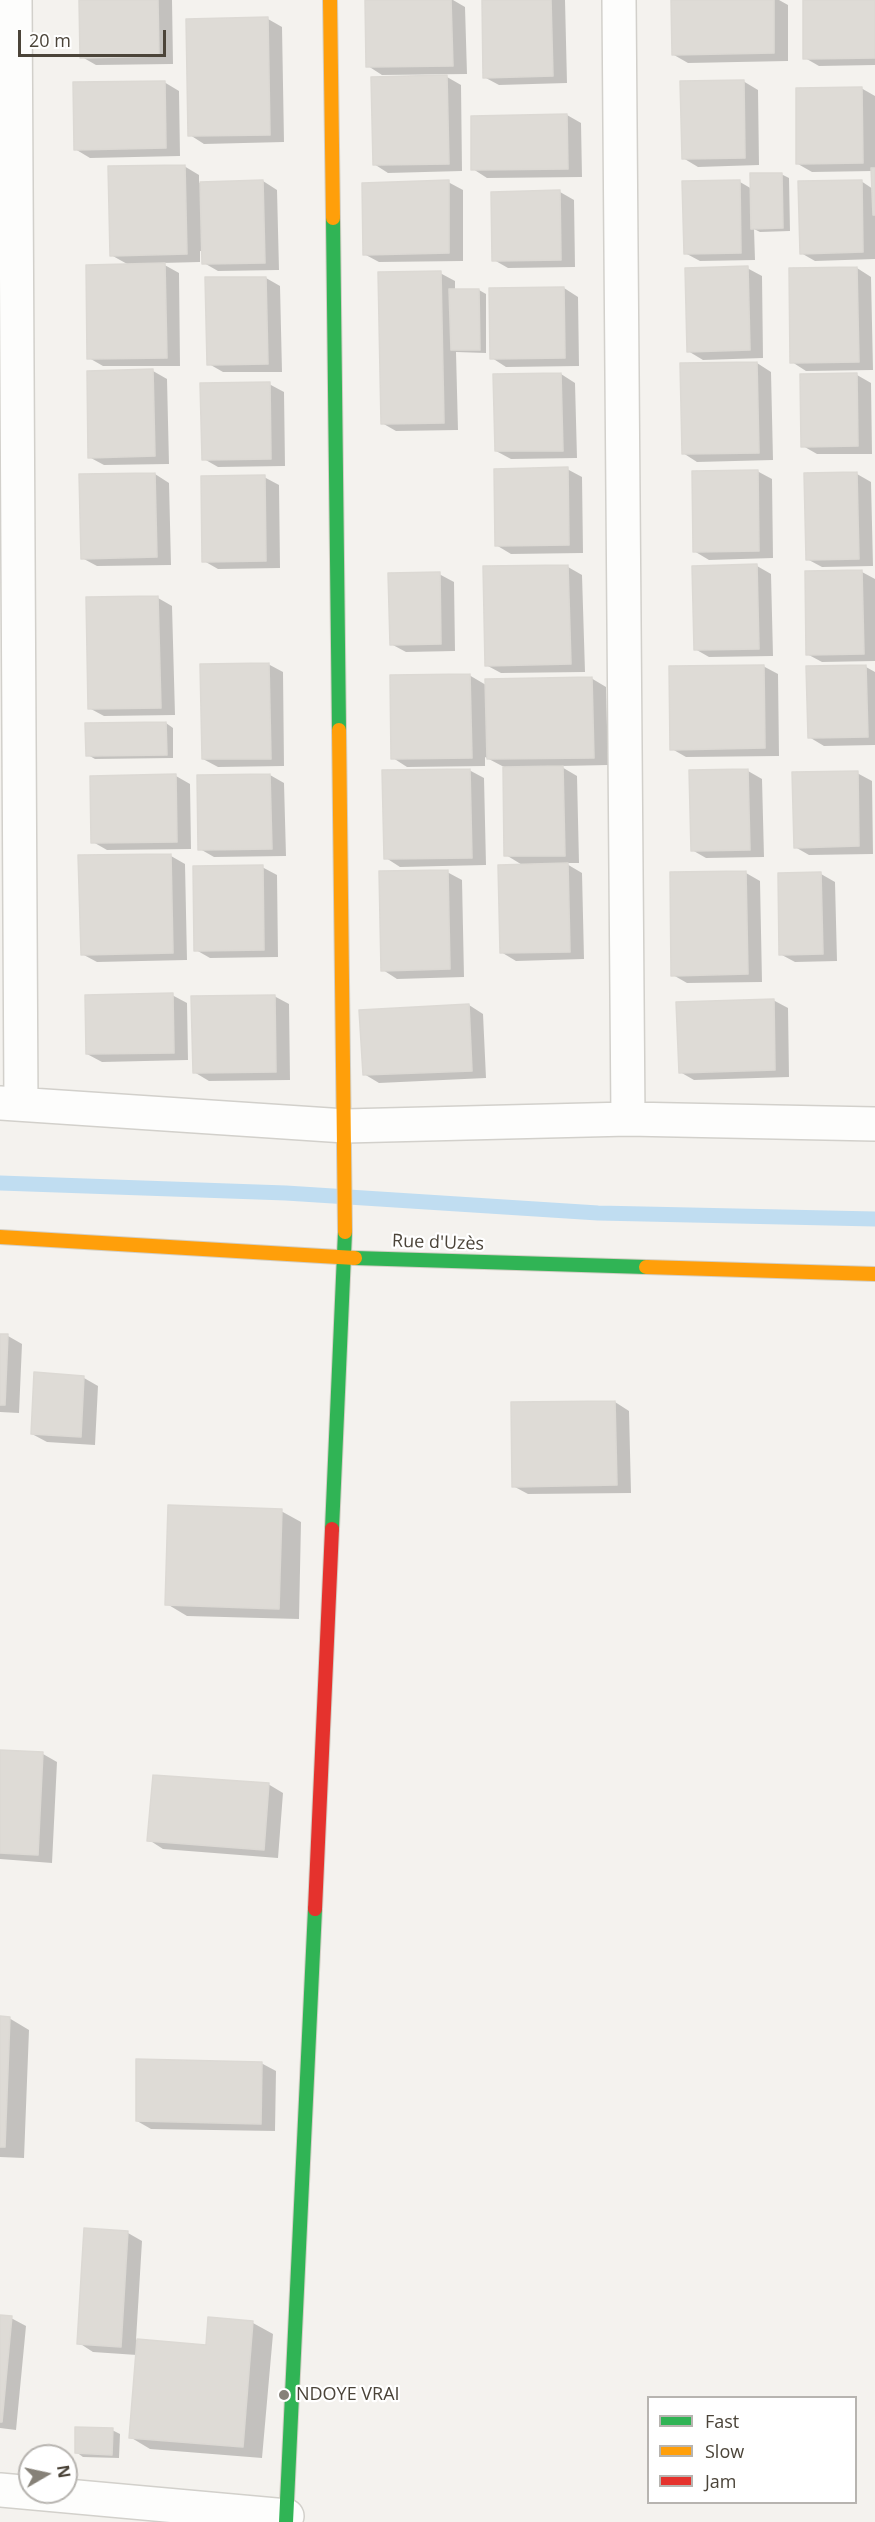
<!DOCTYPE html>
<meta charset="utf-8">
<style>
body{margin:0}
#map{position:relative;width:875px;height:2522px;overflow:hidden;background:#f4f2ee;font-family:"Open Sans",sans-serif}
canvas{display:block}
.legend{position:absolute;left:647px;top:2396px;width:210px;height:108px;box-sizing:border-box;background:#fff;border:2px solid #b7b4b0;margin:0;padding:8px 10px;list-style:none;font-size:18px;color:#4b4439}
.legend li{display:flex;align-items:center;gap:12px;height:30px}
.legend b{width:30px;border:2px solid #b7b4b0}
.north{position:absolute;left:18px;top:2444px;width:60px;height:60px;box-sizing:border-box;background:#fff;border:2px solid #b7b4b0;border-radius:50%;rotate:81deg;font-size:16px;font-weight:700;line-height:24px;text-align:center;color:#4b4439}
.north::after{content:'';display:block;margin:auto;width:21px;height:27px;background:#868178;clip-path:polygon(50% 0,100% 100%,50% 72%,0 100%)}
.scale{position:absolute;left:18px;top:30px;width:148px;height:27px;box-sizing:border-box;border:3px solid #4b4439;border-top:0;padding-left:8px;font-size:18px;line-height:21px;white-space:nowrap;color:#4b4439;-webkit-text-stroke:4px #fff;paint-order:stroke}
</style>
<div id="map">
<canvas width="875" height="2522"></canvas>
<ul class="legend">
<li><b style="height:8px;background:#30b455"></b>Fast</li>
<li><b style="height:8px;background:#ff9f0a"></b>Slow</li>
<li><b style="height:8px;background:#e5322d"></b>Jam</li>
</ul>
<div class="north">N</div>
<div class="scale">20 m</div>
</div>
<script>
const ctx = document.querySelector('canvas').getContext('2d');
ctx.lineJoin = 'round';
function paint(path, color) { ctx.fillStyle = color; ctx.fill(path, 'evenodd'); }
const toPath = rows => new Path2D(rows.map(r => 'M' + r).join(''));
function trace(path, color, width, dash) { ctx.strokeStyle = color; ctx.lineWidth = width; ctx.lineCap = dash ? 'butt' : 'round'; ctx.setLineDash(dash || []); ctx.stroke(path); }
function drawText(font, color, halo, rows, align = 'center') {
  ctx.font = font + ' "Open Sans",sans-serif'; ctx.lineWidth = 4.5; ctx.setLineDash([]); ctx.textBaseline = 'middle'; ctx.strokeStyle = halo; ctx.fillStyle = color; for (const [text, x, y, turn = 0] of rows) {
    ctx.save(); ctx.translate(x, y); ctx.rotate((+turn || 0) * Math.PI / 180); ctx.textAlign = isNaN(turn) ? turn : align; if (halo) ctx.strokeText(text, 0, 0); ctx.fillText(text, 0, 0); ctx.restore();
  }
}
const shadow = toPath([
 [80,0,172,0,173,64,96,65,82,57],
 [367,0,453,0,465,7,467,74,382,75,368,66],
 [483,0,565,0,567,83,499,85,484,77],
 [672,0,779,0,788,5,788,61,688,63,674,55],
 [804,0,875,0,875,65,819,66,805,58],
 [268,19,282,27,284,142,204,144,190,135],
 [447,77,461,85,462,171,388,173,374,164],
 [743,81,758,90,759,165,698,167,683,158],
 [164,82,179,91,180,156,90,158,75,149],
 [861,88,875,96,875,259,815,261,801,253,861,181,873,189,873,171,812,172,798,164],
 [567,115,581,123,582,177,487,178,473,169],
 [184,166,199,175,199,183,263,181,277,190,279,270,218,271,204,263,203,251,200,251,200,262,161,263,179,273,180,366,103,366,89,358,129,265,111,255],
 [781,174,789,178,790,231,760,232,754,229,755,260,700,261,685,253,740,182,752,189],
 [448,182,463,190,463,261,379,262,364,254],
 [560,192,574,200,575,267,508,268,494,260],
 [747,268,762,276,763,358,703,360,688,351],
 [857,268,871,277,873,370,806,371,792,362],
 [440,273,455,281,455,291,479,290,486,294,486,353,456,352,458,430,396,431,382,423],
 [266,278,280,286,282,372,223,372,209,364],
 [564,288,578,297,579,366,506,367,492,358],
 [757,363,771,372,773,460,697,462,683,453],
 [153,371,167,379,169,464,104,465,89,457],
 [561,374,575,383,577,458,511,459,496,451],
 [857,375,871,383,872,454,817,454,803,446],
 [269,384,284,392,285,466,218,467,204,459],
 [567,469,582,477,583,553,511,554,496,545],
 [757,471,772,479,773,558,709,560,694,551],
 [155,474,169,483,171,565,97,566,82,558],
 [857,474,871,482,873,566,822,567,807,559],
 [264,477,279,485,280,568,218,569,204,561],
 [757,566,771,574,773,656,709,657,695,649],
 [568,567,582,575,585,672,501,673,486,665],
 [862,572,875,579,875,661,822,662,807,654],
 [439,574,454,582,455,651,406,652,391,644],
 [158,598,172,606,175,715,104,716,89,708],
 [268,664,283,672,284,766,218,767,203,759],
 [763,666,778,674,779,756,686,757,672,749],
 [866,667,875,672,875,745,824,746,809,737],
 [469,675,486,685,591,678,606,687,608,765,560,766,577,776,579,863,565,863,582,873,584,959,516,961,501,952,524,866,506,855,504,767,485,757,485,766,407,767,393,758],
 [166,723,173,728,173,758,95,759,88,755],
 [469,770,484,778,486,865,400,867,386,858],
 [748,771,762,779,764,857,706,858,692,850],
 [857,773,872,781,873,854,809,855,795,847],
 [270,775,284,783,286,856,214,857,200,849],
 [176,776,190,784,191,849,107,850,93,842],
 [171,856,185,864,187,960,97,962,82,954,80,857],
 [262,867,277,875,278,957,210,958,196,950],
 [447,872,462,880,464,977,397,979,383,970],
 [746,873,760,881,762,982,687,983,673,975],
 [821,874,835,882,837,961,795,962,780,954],
 [172,995,187,1003,188,1060,102,1062,87,1054],
 [274,996,289,1004,290,1080,209,1081,194,1072],
 [773,1000,788,1008,789,1077,694,1080,680,1072],
 [469,1005,483,1014,486,1078,379,1083,364,1074],
 [0,1335,8,1336,22,1344,19,1413,0,1412],
 [36,1374,84,1378,98,1386,95,1445,47,1442,32,1434],
 [615,1402,629,1411,631,1493,528,1494,513,1486,512,1404],
 [281,1511,301,1522,299,1619,187,1616,167,1604],
 [0,1752,43,1754,57,1762,52,1863,0,1859],
 [268,1784,283,1793,278,1858,163,1849,149,1840],
 [0,2018,9,2018,29,2030,24,2158,0,2157],
 [261,2063,276,2071,275,2131,151,2129,137,2121],
 [128,2233,142,2241,136,2340,207,2346,253,2323,273,2334,262,2458,150,2449,130,2437,137,2355,93,2352,79,2343],
 [0,2317,11,2318,26,2326,16,2430,0,2428],
 [112,2430,120,2434,119,2458,83,2457,76,2452]
]);
const stream = toPath([
 [0,1183,286,1193,598,1213,875,1219]
]);
const building = toPath([
 [79,0,158,0,159,56,80,58,79,0],
 [365,0,451,0,453,66,366,67,365,0],
 [482,0,551,0,553,76,483,78,482,0],
 [671,0,774,0,774,53,672,55,671,0],
 [803,0,875,0,875,58,803,59,803,0],
 [268,17,270,135,188,136,186,19,268,17],
 [447,75,449,164,373,165,371,77,447,75],
 [744,80,745,158,682,159,680,81,744,80],
 [165,81,166,148,74,150,73,82,165,81],
 [862,87,863,163,796,164,796,88,862,87],
 [567,114,568,169,471,170,471,116,567,114],
 [185,165,187,254,110,256,108,166,185,165],
 [871,168,875,168,875,215,873,215,871,168],
 [750,173,782,173,783,228,751,229,750,173],
 [263,180,265,263,202,264,200,182,263,180],
 [449,180,449,253,363,255,362,183,449,180],
 [740,180,741,253,684,254,682,181,740,180],
 [862,180,863,252,800,254,798,181,862,180],
 [560,190,561,260,492,261,491,192,560,190],
 [165,263,167,358,87,359,86,265,165,263],
 [748,266,750,350,687,352,685,268,748,266],
 [857,267,859,362,790,363,789,268,857,267],
 [441,271,444,423,381,424,378,272,441,271],
 [205,277,266,277,268,364,207,365,205,277],
 [564,287,565,358,490,359,489,288,564,287],
 [449,289,479,289,480,350,451,350,449,289],
 [757,362,759,453,682,454,680,363,757,362],
 [153,369,155,456,88,458,87,371,153,369],
 [561,373,563,451,495,451,493,374,561,373],
 [857,373,858,446,801,447,800,374,857,373],
 [270,382,271,459,202,460,200,383,270,382],
 [568,467,569,545,495,546,494,469,568,467],
 [758,470,759,551,693,552,692,471,758,470],
 [857,472,859,559,806,560,804,473,857,472],
 [155,473,157,557,81,559,79,474,155,473],
 [265,475,266,561,202,562,201,476,265,475],
 [757,564,759,649,694,650,692,566,757,564],
 [568,565,571,664,485,666,483,566,568,565],
 [862,570,864,654,806,655,805,571,862,570],
 [440,572,441,644,390,645,388,573,440,572],
 [158,596,161,708,88,709,86,597,158,596],
 [269,663,271,759,202,759,200,664,269,663],
 [764,665,765,748,670,750,669,666,764,665],
 [866,665,868,737,808,738,806,666,866,665],
 [470,674,472,758,391,759,390,675,470,674],
 [592,677,594,758,487,759,485,679,592,677],
 [166,722,167,755,86,756,85,723,166,722],
 [563,766,565,856,504,856,503,767,563,766],
 [470,769,472,858,384,859,382,770,470,769],
 [748,769,750,850,691,851,689,770,748,769],
 [858,771,859,846,794,848,792,772,858,771],
 [176,774,177,842,91,843,90,776,176,774],
 [270,774,272,849,198,850,197,775,270,774],
 [171,854,173,953,81,955,78,855,171,854],
 [568,863,570,952,500,953,498,865,568,863],
 [263,865,264,950,194,951,193,866,263,865],
 [448,870,450,969,381,971,379,871,448,870],
 [746,871,748,974,671,976,670,872,746,871],
 [821,872,823,954,779,955,778,873,821,872],
 [173,993,174,1053,86,1054,85,995,173,993],
 [275,995,276,1072,193,1073,191,996,275,995],
 [774,999,775,1070,679,1073,676,1002,774,999],
 [469,1004,472,1071,363,1075,359,1010,469,1004],
 [0,1334,8,1334,5,1405,0,1405,0,1334],
 [34,1372,84,1376,81,1437,31,1434,34,1372],
 [615,1401,617,1485,512,1487,511,1402,615,1401],
 [168,1505,282,1509,279,1609,165,1605,168,1505],
 [0,1750,43,1752,38,1855,0,1853,0,1750],
 [153,1775,269,1783,264,1850,147,1841,153,1775],
 [0,2016,10,2017,5,2147,0,2147,0,2016],
 [136,2059,262,2062,261,2124,136,2121,136,2059],
 [84,2228,128,2231,121,2347,77,2344,84,2228],
 [0,2315,12,2316,2,2422,0,2422,0,2315],
 [208,2317,253,2321,243,2447,129,2438,137,2339,206,2345,208,2317],
 [75,2427,113,2428,112,2455,75,2453,75,2427]
]);
const street = toPath([
 [15,0,21,1104],
 [619,0,628,1119],
 [0,1103,345,1126,628,1119,875,1124],
 [0,2490,287,2516]
]);
const fast = toPath([
 [333,218,339,730],
 [355,1258,646,1267],
 [332,1529,345,1232],
 [286,2522,315,1909]
]);
const slow = toPath([
 [330,0,333,218],
 [339,730,345,1232],
 [0,1237,355,1258],
 [646,1267,875,1274]
]);
const jam = toPath([
 [315,1909,332,1529]
]);
const markers = [
 [284,2395,6,"#868178"]
];
const streetNames = [
 ["Rue d'Uzès",438,1243,2]
];
const poiNames = [
 ["NDOYE VRAI",296,2395]
];
paint(shadow, '#0003');
trace(stream, '#c0ddf1', 15);
paint(building, '#dedbd6');
trace(building, '#dcd9d4', 1.5);
trace(street, '#d2d0cb', 36);
trace(fast, '#d3cfc5', 16);
trace(slow, '#d3cfc5', 16);
trace(jam, '#d3cfc5', 16);
trace(street, '#fdfdfc', 33);
trace(fast, '#30b455', 14);
trace(slow, '#ff9f0a', 14);
trace(jam, '#e5322d', 14);
for (const [x, y, r, color] of markers) { const dot = new Path2D(); dot.arc(x, y, r, 0, 2 * Math.PI); ctx.fillStyle = color; ctx.fill(dot); trace(dot, '#fff', 2); }
drawText('18px', '#4b4439', '#fff', streetNames);
drawText('18px', '#4b4439', '#fff', poiNames, 'left');
</script>
